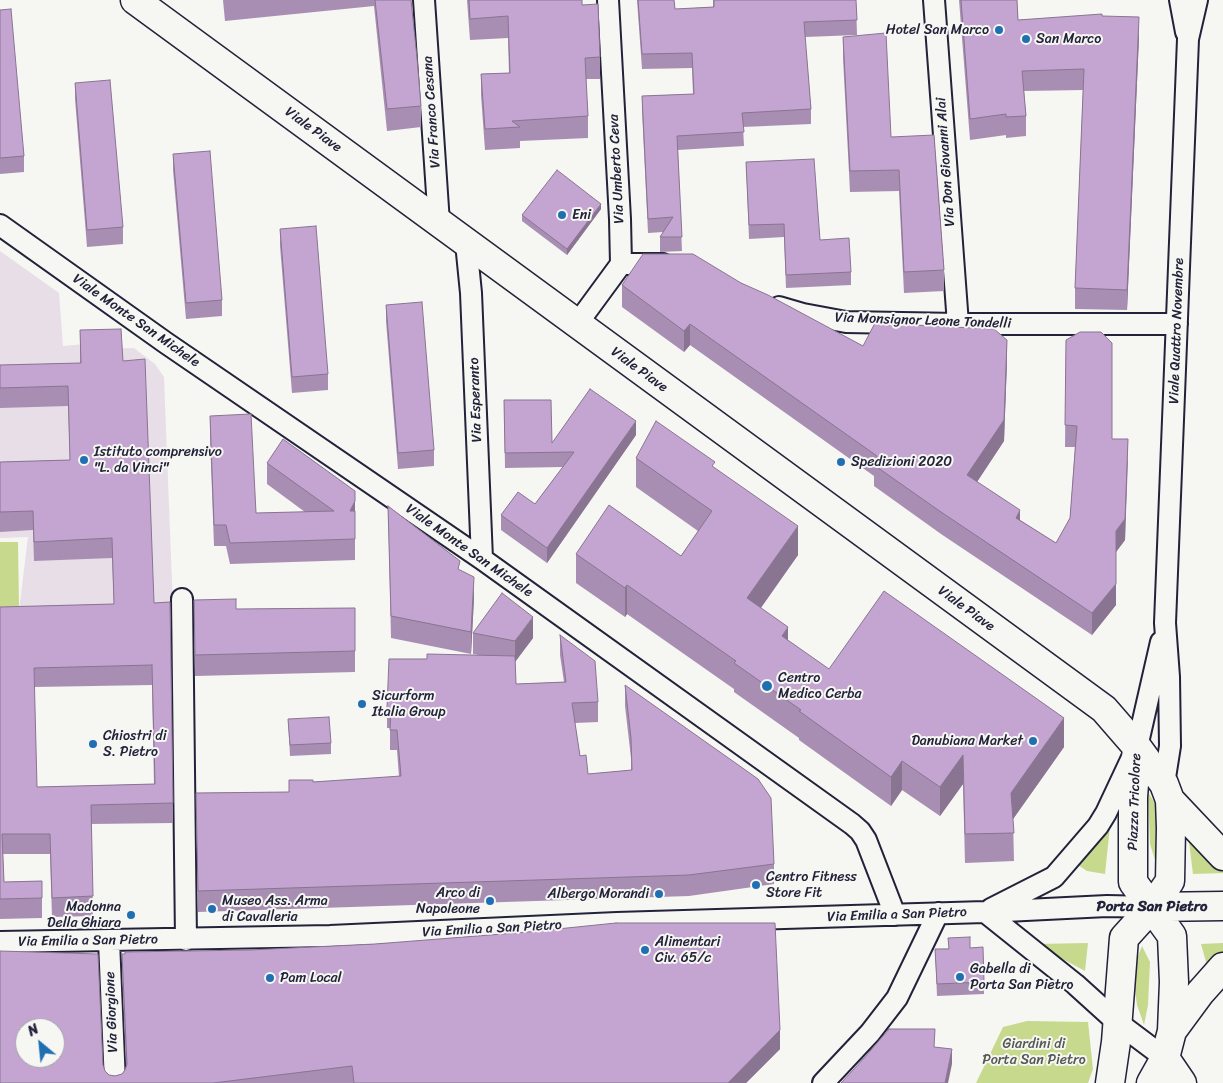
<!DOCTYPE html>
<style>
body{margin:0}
#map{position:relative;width:1223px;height:1083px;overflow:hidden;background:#f6f6f2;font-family:Sriracha,sans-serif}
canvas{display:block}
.north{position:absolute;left:15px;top:1018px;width:50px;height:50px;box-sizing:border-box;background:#f6f6f2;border:1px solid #a1a1a9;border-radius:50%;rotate:332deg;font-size:14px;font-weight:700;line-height:20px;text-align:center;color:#22223b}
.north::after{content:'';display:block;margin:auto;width:18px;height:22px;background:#1f6fb2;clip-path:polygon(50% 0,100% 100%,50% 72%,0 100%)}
</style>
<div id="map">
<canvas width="1223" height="1083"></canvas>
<div class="north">N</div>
</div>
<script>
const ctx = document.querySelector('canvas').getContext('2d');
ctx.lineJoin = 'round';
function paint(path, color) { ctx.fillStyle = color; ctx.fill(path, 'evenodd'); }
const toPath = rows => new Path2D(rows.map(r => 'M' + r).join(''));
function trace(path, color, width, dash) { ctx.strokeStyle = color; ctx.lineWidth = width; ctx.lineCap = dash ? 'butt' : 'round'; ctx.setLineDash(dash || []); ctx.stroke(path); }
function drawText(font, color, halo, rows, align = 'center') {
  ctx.font = font + ' Sriracha,sans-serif'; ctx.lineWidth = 4; ctx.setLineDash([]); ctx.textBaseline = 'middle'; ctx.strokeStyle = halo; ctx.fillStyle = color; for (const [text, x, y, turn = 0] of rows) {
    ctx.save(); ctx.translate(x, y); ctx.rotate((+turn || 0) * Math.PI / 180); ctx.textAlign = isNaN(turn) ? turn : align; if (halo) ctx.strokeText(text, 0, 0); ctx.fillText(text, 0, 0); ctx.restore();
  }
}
const built = toPath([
 [0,251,59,293,63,346,96,343,97,349,134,348,155,364,164,377,173,609,17,627,28,537,0,538]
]);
const green = toPath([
 [0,542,18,542,19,607,0,607],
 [1148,792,1157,807,1157,866,1150,844],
 [1110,826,1105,874,1087,871,1078,865],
 [1188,834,1223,868,1223,873,1193,874],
 [1088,943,1085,971,1035,944],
 [1223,943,1223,952,1208,969,1201,944],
 [1142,946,1150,962,1148,1005,1144,1025,1137,1005,1134,983,1136,961],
 [1027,1021,1088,1022,1093,1069,1088,1083,976,1083,1003,1027]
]);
const street = toPath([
 [424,0,439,223],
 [934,0,958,324],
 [1180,0,1186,32],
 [0,225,166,343,482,559,852,824,860,831,866,840,895,915],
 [466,243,471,293,482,559],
 [621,264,663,264],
 [779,307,803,314,846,322,958,324,1177,324],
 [577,324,621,264,620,219,608,0],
 [182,599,186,940],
 [1164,784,1170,746,1169,677,1165,623,1188,39,1197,0],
 [991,909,1054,877,1098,826,1106,813,1137,747,1161,642],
 [985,912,1075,984,1117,1022,1165,1058],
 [109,941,115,1083],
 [0,942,330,936,617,923,985,912,1107,906,1152,907],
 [823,1083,870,1033,897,998,938,913]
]);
const secondary = toPath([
 [135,0,1104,709,1137,747,1164,784,1170,800,1171,828,1170,881,1152,907,1124,938,1116,1042,1110,1083],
 [1137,747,1133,797,1133,882,1172,936,1174,982,1172,1031,1165,1058,1151,1083],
 [1170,800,1223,856],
 [1152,907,1223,906],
 [1172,1031,1200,993,1223,967],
 [1165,1058,1182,1083]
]);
const wall = toPath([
 [223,0,411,0,421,106,421,127,387,131,374,6,225,21],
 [467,0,582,0,582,5,600,57,600,79,586,79,588,116,588,138,520,141,520,148,485,150,481,95,481,74,509,73,508,38,470,40],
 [637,0,674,0,675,9,713,7,713,0,856,0,857,35,805,37,811,109,811,124,743,127,744,146,678,150,682,251,660,252,660,237,663,232,648,233,642,110,642,96,693,94,692,68,642,69],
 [959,0,1017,0,1018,20,1102,16,1139,37,1127,310,1075,309,1075,288,1083,90,1024,91,1026,116,1026,136,1006,138,1006,135,970,140],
 [0,10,24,156,24,172,0,174],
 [843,37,891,137,944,270,944,291,904,293,899,191,850,192,843,58],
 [75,83,123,227,123,244,87,247,75,99],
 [173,154,222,300,222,316,186,319,173,170],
 [746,162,851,272,851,285,786,288,784,237,749,239],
 [601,209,567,255,522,221,522,215],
 [280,229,328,374,328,390,292,393,280,246],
 [741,283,863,346,1007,361,1004,441,977,482,1020,520,1056,543,1070,518,1075,447,1065,447,1066,340,1112,439,1128,461,1125,540,1116,552,1116,605,1092,635,941,534,874,486,874,476,690,345,684,352,622,307,622,285],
 [386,305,434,450,434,466,398,469,386,321],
 [80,330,123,361,154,603,170,602,173,823,91,824,93,916,52,917,50,854,3,854,4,882,42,881,42,918,0,919,0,607,114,604,112,558,34,561,33,530,0,532,0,462,70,460,68,406,0,408,0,365,80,363],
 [152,685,154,784,37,787,34,687],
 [504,400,552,443,636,435,547,563,501,530,501,515,535,504,563,467,505,468],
 [210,416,256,513,305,512,267,484,267,463,355,491,355,560,230,564,226,546,214,546,210,437],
 [636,458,715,468,798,555,761,608,788,641,829,669,1064,747,1013,819,1014,861,965,863,963,784,940,816,902,790,891,806,799,740,799,738,734,692,734,689,627,614,625,617,576,583,576,554,681,556,698,531,636,487],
 [388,506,474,598,471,654,391,638],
 [194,600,236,609,355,608,355,672,195,676],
 [473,633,533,638,515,662,516,684,564,682,560,655,560,635,598,702,598,722,575,723,580,756,588,774,631,770,631,758,625,706,625,685,774,864,774,884,689,896,198,912,196,793,289,792,313,782,399,777,397,750,390,750,390,728,387,728,387,708,427,659,479,655,473,654],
 [288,719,331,743,331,754,290,756],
 [970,948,984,982,984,994,937,996,935,949],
 [122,954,780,1049,746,1083,0,1083,103,1065,105,1071,109,1075,115,1076,122,1074,125,1070,126,1067,122,973]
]);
const shadedWall = toPath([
 [1139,17,1139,37,1127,310,1127,290],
 [601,204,601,209,567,255,567,249],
 [690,324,690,345,684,352,684,331],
 [1007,340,1007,361,1004,441,967,497,967,475],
 [636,421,636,435,547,563,547,548],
 [1128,439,1125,540,1116,552,1116,531],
 [355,501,355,522,350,511],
 [1020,510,1020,531,1016,518],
 [798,526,798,555,747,627,747,598],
 [474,577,474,598,471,654,471,632],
 [1116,584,1116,605,1092,635,1092,613],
 [627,585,627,614,625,617,625,588],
 [533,617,533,638,515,662,515,641],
 [788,627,788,655,782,636],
 [1064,718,1064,747,1011,822,1011,793],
 [963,755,963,784,940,816,940,787],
 [902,761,902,790,891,806,891,777],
 [780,1030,780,1049,746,1083,728,1083],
 [952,1049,952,1064,948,1083,945,1083]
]);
const building = toPath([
 [375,0,411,0,417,58,421,106,387,109,375,0],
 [469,0,582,0,582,5,598,4,600,57,585,58,588,116,512,121,520,127,485,129,481,74,510,73,508,16,470,19,469,0],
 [638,0,674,0,675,9,714,7,714,0,856,0,857,20,804,22,811,109,742,113,744,132,677,136,682,237,660,237,673,217,648,219,642,96,694,94,692,53,642,54,638,0],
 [961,0,1017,0,1018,20,1102,14,1102,16,1139,17,1127,290,1075,288,1084,69,1022,71,1026,116,1006,117,1006,114,970,119,961,0],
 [11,9,24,156,0,158,0,10,11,9],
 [886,33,891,137,934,135,944,270,904,272,899,170,850,171,843,37,886,33],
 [110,80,123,227,87,230,75,83,110,80],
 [210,151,222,300,186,303,173,154,210,151],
 [814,159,820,240,849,238,851,272,786,275,784,224,749,225,746,162,814,159],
 [557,170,601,204,567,249,522,215,557,170],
 [316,226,328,374,292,377,280,229,316,226],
 [643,254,693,254,741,283,768,295,863,346,875,323,994,329,1007,340,1004,420,967,475,1020,510,1016,518,1056,543,1070,518,1077,426,1065,425,1066,340,1080,332,1101,332,1112,343,1112,439,1128,439,1125,519,1116,531,1116,584,1092,613,941,512,874,465,877,456,690,324,684,331,622,285,643,254],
 [422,302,434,450,398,453,386,305,422,302],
 [121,329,123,361,145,359,154,603,170,602,173,803,91,805,93,896,52,898,50,834,2,834,4,882,42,881,42,898,0,899,0,607,114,604,112,538,34,542,33,511,0,512,0,462,70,460,68,386,0,388,0,365,81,363,80,330,121,329],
 [152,665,155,784,37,787,34,668,152,665],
 [590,389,636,421,547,548,501,515,518,492,535,504,574,452,505,453,504,400,551,400,552,443,590,389],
 [251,414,256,513,334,511,267,463,283,439,355,491,355,501,350,511,355,511,355,539,230,543,226,525,214,525,210,416,251,414],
 [656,421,715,462,712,466,798,526,747,598,788,627,782,636,829,669,884,591,1064,718,1011,793,1014,833,965,834,963,755,940,787,902,761,891,777,799,711,801,710,734,663,736,661,627,585,625,588,576,554,609,505,681,556,712,511,636,458,656,421],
 [388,506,460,561,458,569,474,577,471,632,391,616,388,506],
 [502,593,533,617,515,641,473,633,502,593],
 [236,599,236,609,355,608,355,651,195,655,194,600,236,599],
 [560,635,595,661,598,702,572,703,580,756,586,755,588,774,632,770,631,738,625,685,744,769,758,779,771,798,774,864,689,875,198,891,196,793,289,792,289,780,313,780,313,782,401,776,397,730,390,730,391,708,387,708,389,659,427,659,427,654,515,656,516,684,566,682,560,635],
 [329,717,331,743,290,745,288,719,329,717],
 [616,923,775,923,780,1030,728,1083,354,1083,352,1066,213,1083,0,1083,0,951,98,954,103,1065,105,1071,109,1075,115,1076,122,1074,125,1070,127,1064,122,954,125,954,125,952,250,950,375,944,528,932,616,923],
 [25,1028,55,1028,55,1058,25,1058,25,1028],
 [970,937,970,948,983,947,984,982,937,984,935,949,949,949,948,938,970,937],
 [889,1029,935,1029,934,1047,952,1049,945,1083,841,1083,865,1057,889,1029]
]);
const markers = [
 [999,30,5,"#1f6fb2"],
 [1026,39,5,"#1f6fb2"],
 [562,215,5,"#1f6fb2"],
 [84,460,5,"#1f6fb2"],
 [841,462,5,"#1f6fb2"],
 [767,686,6,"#1f6fb2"],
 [362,704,5,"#1f6fb2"],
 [1033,741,5,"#1f6fb2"],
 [93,744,5,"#1f6fb2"],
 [756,885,5,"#1f6fb2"],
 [659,894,5,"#1f6fb2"],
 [490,901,5,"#1f6fb2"],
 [212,909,5,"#1f6fb2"],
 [131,915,5,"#1f6fb2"],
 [645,950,5,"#1f6fb2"],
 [960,977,5,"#1f6fb2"],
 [270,978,5,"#1f6fb2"]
];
const poiNames = [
 ["Hotel San Marco",989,30,"right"],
 ["San Marco",1036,39],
 ["Eni",572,215],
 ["Istituto comprensivo",94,452],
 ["\"L. da Vinci\"",94,468],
 ["Spedizioni 2020",851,462],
 ["Centro",778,678],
 ["Medico Cerba",778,694],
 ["Sicurform",372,696],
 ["Italia Group",372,712],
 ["Chiostri di",103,736],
 ["S. Pietro",103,752],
 ["Danubiana Market",1023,741,"right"],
 ["Centro Fitness",766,877],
 ["Store Fit",766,893],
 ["Arco di",480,893,"right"],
 ["Napoleone",480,909,"right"],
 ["Albergo Morandi",649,894,"right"],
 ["Museo Ass. Arma",222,901],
 ["di Cavalleria",222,917],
 ["Madonna",121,907,"right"],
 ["Della Ghiara",121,923,"right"],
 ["Alimentari",655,942],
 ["Civ. 65/c",655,958],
 ["Gabella di",970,969],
 ["Porta San Pietro",970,985],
 ["Pam Local",280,978]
];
const streetNames = [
 ["Via Franco Cesana",432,112,-94],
 ["Viale Piave",313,130,36],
 ["Via Don Giovanni Alai",946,162,-94],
 ["Via Umberto Ceva",617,169,-93],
 ["Viale Monte San Michele",136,321,35],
 ["Via Monsignor Leone Tondelli",923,321,2],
 ["Viale Quattro Novembre",1177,331,-88],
 ["Viale Piave",639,370,36],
 ["Via Esperanto",476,400,-92],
 ["Viale Monte San Michele",469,551,35],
 ["Viale Piave",966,609,36],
 ["Piazza Tricolore",1135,802,-88],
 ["Via Emilia a San Pietro",897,915,-2],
 ["Via Emilia a San Pietro",492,929,-3],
 ["Via Emilia a San Pietro",88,941,-1],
 ["Via Giorgione",112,1012,-92]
];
const parkNames = [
 ["Giardini di",1034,1044],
 ["Porta San Pietro",1034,1060]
];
const neighbourhoodNames = [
 ["Porta San Pietro",1152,907]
];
paint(built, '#e7dee8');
paint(green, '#c7d98d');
trace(street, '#22223b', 24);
trace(secondary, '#22223b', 31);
trace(street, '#f6f6f2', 20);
trace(secondary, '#f6f6f2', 28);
paint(wall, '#a98eb4');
paint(shadedWall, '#897492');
paint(building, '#c4a5d1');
trace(building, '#897492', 1);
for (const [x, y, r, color] of markers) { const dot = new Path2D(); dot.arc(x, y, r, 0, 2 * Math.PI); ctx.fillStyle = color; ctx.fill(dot); trace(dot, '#f6f6f2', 2); }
drawText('14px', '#22223b', '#f6f6f2', poiNames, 'left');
drawText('14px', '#22223b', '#f6f6f2', streetNames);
drawText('14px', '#545954', '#f6f6f2', parkNames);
drawText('bold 15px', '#22223b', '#f6f6f2', neighbourhoodNames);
</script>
